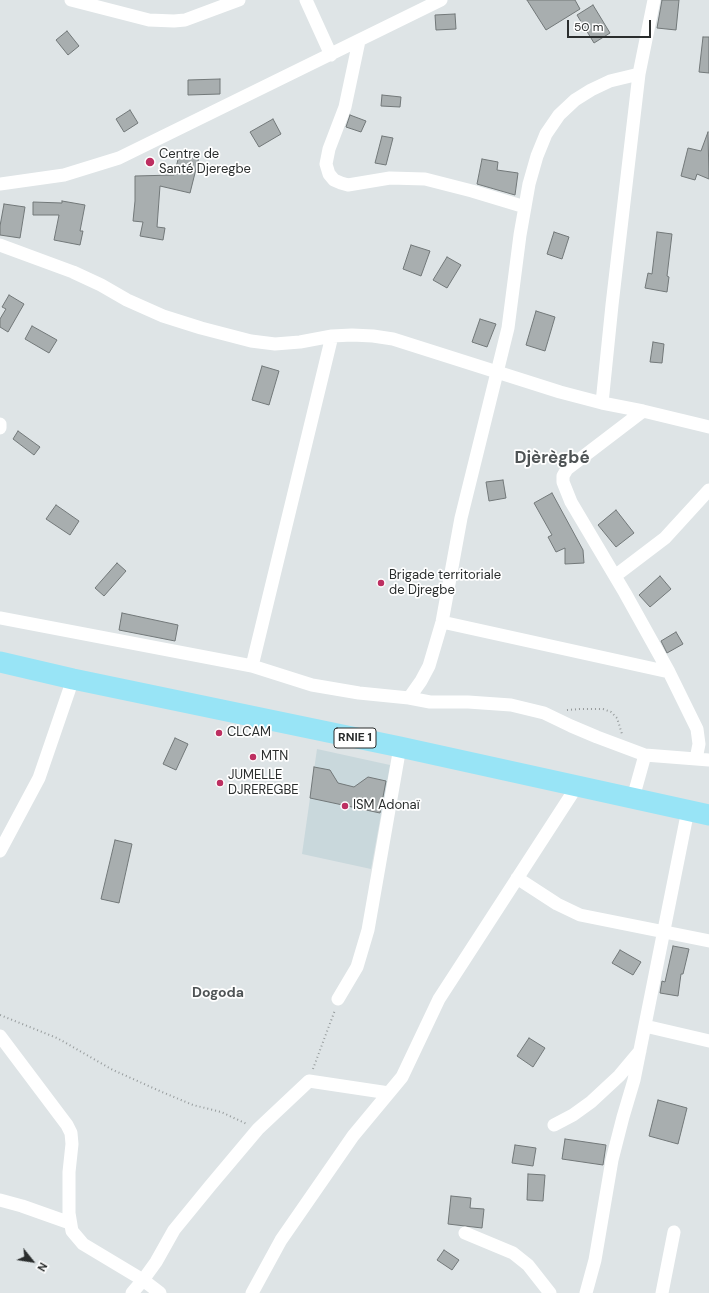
<!DOCTYPE html>
<meta charset="utf-8">
<style>
body{margin:0}
#map{position:relative;width:709px;height:1293px;overflow:hidden;background:#dee4e6;font-family:"DM Sans",sans-serif}
canvas{display:block}
.north{position:absolute;left:12px;top:1241px;width:40px;height:40px;-webkit-text-stroke:3px #fff;paint-order:stroke;rotate:120deg;font-size:11px;font-weight:700;line-height:16px;text-align:center;color:#2a2d2d}
.north::after{content:'';display:block;margin:auto;width:14px;height:18px;background:#2a2d2d;clip-path:polygon(50% 0,100% 100%,50% 72%,0 100%)}
.scale{position:absolute;left:567px;top:20px;width:84px;height:18px;box-sizing:border-box;border:2px solid #2a2d2d;border-top:0;padding-left:5px;font-size:12px;line-height:14px;white-space:nowrap;color:#2a2d2d;-webkit-text-stroke:3px #fff;paint-order:stroke}
</style>
<div id="map">
<canvas width="709" height="1293"></canvas>
<div class="north">N</div>
<div class="scale">50 m</div>
</div>
<script>
const ctx = document.querySelector('canvas').getContext('2d');
ctx.lineJoin = 'round';
function paint(path, color) { ctx.fillStyle = color; ctx.fill(path, 'evenodd'); }
const toPath = rows => new Path2D(rows.map(r => 'M' + r).join(''));
function trace(path, color, width, dash) { ctx.strokeStyle = color; ctx.lineWidth = width; ctx.lineCap = dash ? 'butt' : 'round'; ctx.setLineDash(dash || []); ctx.stroke(path); }
function drawText(font, color, halo, rows, align = 'center') {
  ctx.font = font + ' "DM Sans",sans-serif'; ctx.lineWidth = 3.5; ctx.setLineDash([]); ctx.textBaseline = 'middle'; ctx.strokeStyle = halo; ctx.fillStyle = color; for (const [text, x, y, turn = 0] of rows) {
    ctx.save(); ctx.translate(x, y); ctx.rotate((+turn || 0) * Math.PI / 180); ctx.textAlign = isNaN(turn) ? turn : align; if (halo) ctx.strokeText(text, 0, 0); ctx.fillText(text, 0, 0); ctx.restore();
  }
}
const built = toPath([
 [317,749,390,765,371,869,302,854]
]);
const building = toPath([
 [527,0,575,0,580,9,546,30,527,0],
 [662,0,679,0,676,30,657,28,662,0],
 [593,5,610,33,594,43,577,15,593,5],
 [455,14,456,29,436,30,435,15,455,14],
 [67,31,79,46,68,55,56,40,67,31],
 [703,37,709,37,709,73,699,72,703,37],
 [220,79,220,94,188,95,188,80,220,79],
 [382,95,401,97,400,107,381,106,382,95],
 [130,110,138,123,124,132,116,119,130,110],
 [350,115,366,121,361,132,346,127,350,115],
 [273,119,281,134,259,147,250,132,273,119],
 [708,132,709,179,697,174,695,180,681,176,688,148,701,151,708,132],
 [382,136,393,138,386,165,375,163,382,136],
 [180,152,199,157,190,193,160,186,157,227,165,228,163,240,140,236,143,222,133,221,135,201,135,176,174,175,180,152],
 [482,159,498,162,497,170,518,173,515,195,477,184,482,159],
 [62,201,85,205,80,231,83,231,80,245,54,240,59,215,33,215,33,202,62,203,62,201],
 [4,204,25,207,20,238,0,235,0,226,4,204],
 [554,232,569,237,562,259,547,254,554,232],
 [657,232,672,234,667,276,669,277,667,292,645,288,648,273,652,274,657,232],
 [411,245,430,251,421,276,403,269,411,245],
 [447,257,461,265,447,288,433,280,447,257],
 [9,295,24,304,8,332,0,327,0,319,6,309,2,307,9,295],
 [536,311,555,317,545,351,526,345,536,311],
 [480,319,496,324,487,347,472,342,480,319],
 [32,326,57,340,49,353,25,339,32,326],
 [653,342,664,344,662,363,650,362,653,342],
 [262,366,279,371,269,405,252,400,262,366],
 [18,431,40,447,34,455,13,439,18,431],
 [503,480,506,498,489,501,486,482,503,480],
 [552,493,583,550,584,563,565,564,565,548,556,552,548,537,552,535,534,503,552,493],
 [56,505,79,521,70,535,46,519,56,505],
 [616,510,634,533,616,547,598,525,616,510],
 [117,563,126,571,104,596,95,588,117,563],
 [660,576,671,589,650,607,639,595,660,576],
 [122,613,178,625,175,641,119,630,122,613],
 [676,632,683,644,667,653,661,641,676,632],
 [175,738,188,744,176,770,163,764,175,738],
 [314,767,330,770,338,783,354,787,368,777,386,781,380,813,310,798,314,767],
 [115,840,132,844,119,903,101,899,115,840],
 [673,946,689,949,683,974,681,974,678,996,660,993,662,981,665,982,673,946],
 [620,950,641,962,633,975,612,963,620,950],
 [529,1038,545,1048,533,1067,517,1056,529,1038],
 [658,1100,687,1108,678,1144,649,1136,658,1100],
 [565,1139,606,1145,603,1165,562,1159,565,1139],
 [515,1145,536,1148,533,1166,512,1163,515,1145],
 [528,1174,545,1175,543,1201,527,1200,528,1174],
 [451,1196,471,1198,470,1208,484,1209,482,1228,448,1224,451,1196],
 [444,1250,459,1260,452,1270,437,1260,444,1250]
]);
const path = toPath([
 [567,710,580,709,603,709,611,712,617,718,622,734],
 [0,1015,57,1038,113,1070,162,1092,193,1105,221,1112,247,1124],
 [313,1069,335,1010]
]);
const minor = toPath([
 [71,0,149,20,174,21,185,20,239,0],
 [306,0,331,55],
 [359,41,345,107,329,149,326,164,329,174,334,180,341,183,348,185,390,178,425,179,472,191,525,207],
 [0,184,64,175,119,158,441,0],
 [0,245,73,272,101,285,127,300,163,316,201,328,251,341,275,344,300,342,332,336,352,335,373,336,393,339,560,392,602,403,643,411,709,427],
 [602,403,612,305,639,74,654,0],
 [643,411,567,469,563,476,563,482,571,502,625,593,669,672,697,729,699,744,696,759],
 [0,424,0,428],
 [615,576,665,538,709,490],
 [0,618,252,666,312,685,359,693,409,698,430,702,468,702,511,705,544,713,571,726,597,737,645,755,709,760],
 [442,622,669,672],
 [252,666,332,336],
 [409,698,421,681,429,666,442,622,461,518,508,328,520,235,529,184,537,156,546,134,559,115,575,100,591,90,610,81,639,74],
 [633,798,645,755],
 [0,851,39,778,73,679],
 [517,878,557,904,580,915,709,941],
 [338,999,357,967,368,930,400,747],
 [645,1026,709,1041],
 [0,1036,67,1125,71,1133,72,1144,69,1172,69,1213,72,1231,83,1244,143,1280,160,1293],
 [554,1125,573,1115,591,1102,619,1076,640,1051],
 [0,1200,22,1206,70,1223],
 [465,1233,513,1253,528,1265,550,1293],
 [132,1293,143,1280,156,1262,174,1230,210,1186,258,1129,309,1081,389,1093],
 [252,1293,281,1240,353,1136,402,1077,439,999,577,786],
 [586,1293,595,1260,612,1160,623,1117,634,1080,688,810],
 [662,1293,674,1232]
]);
const trunk = toPath([
 [0,662,73,679,400,747,709,815]
]);
const markers = [
 [150,162,5,"#bd2f61"],
 [381,583,4,"#bd2f61"],
 [219,733,4,"#bd2f61"],
 [253,757,4,"#bd2f61"],
 [220,783,4,"#bd2f61"],
 [345,806,4,"#bd2f61"]
];
const shields = [
 [355,738,42]
];
const shieldNames = [
 ["RNIE 1",355,738]
];
const poiNames = [
 ["Centre de",159,155],
 ["Santé Djeregbe",159,170],
 ["Brigade territoriale",389,576],
 ["de Djregbe",389,591],
 ["CLCAM",227,733],
 ["MTN",261,757],
 ["JUMELLE",228,776],
 ["DJREREGBE",228,791],
 ["ISM Adonaï",353,806]
];
const neighbourhoodNames = [
 ["Dogoda",218,993]
];
const districtNames = [
 ["Djèrègbé",552,459]
];
paint(built, '#c9d8dc');
paint(building, '#a8aeaf');
trace(building, '#727879', 1);
trace(path, '#969b9c', 2, [1, 3]);
trace(minor, '#fff', 13);
trace(trunk, '#98e4f6', 21);
for (const [x, y, r, color] of markers) { const dot = new Path2D(); dot.arc(x, y, r, 0, 2 * Math.PI); ctx.fillStyle = color; ctx.fill(dot); trace(dot, '#fff', 1.5); }
for (const [x, y, w] of shields) { const box = new Path2D(); box.roundRect(x - w / 2, y - 10, w, 20, 3); ctx.fillStyle = '#fff'; ctx.fill(box); trace(box, '#2a2d2d', 1); }
drawText('bold 12px', '#2a2d2d', null, shieldNames);
drawText('13px', '#2a2d2d', '#fff', poiNames, 'left');
drawText('bold 14px', '#4e5355', '#fff', neighbourhoodNames);
drawText('bold 17px', '#4e5355', '#fff', districtNames);
</script>
